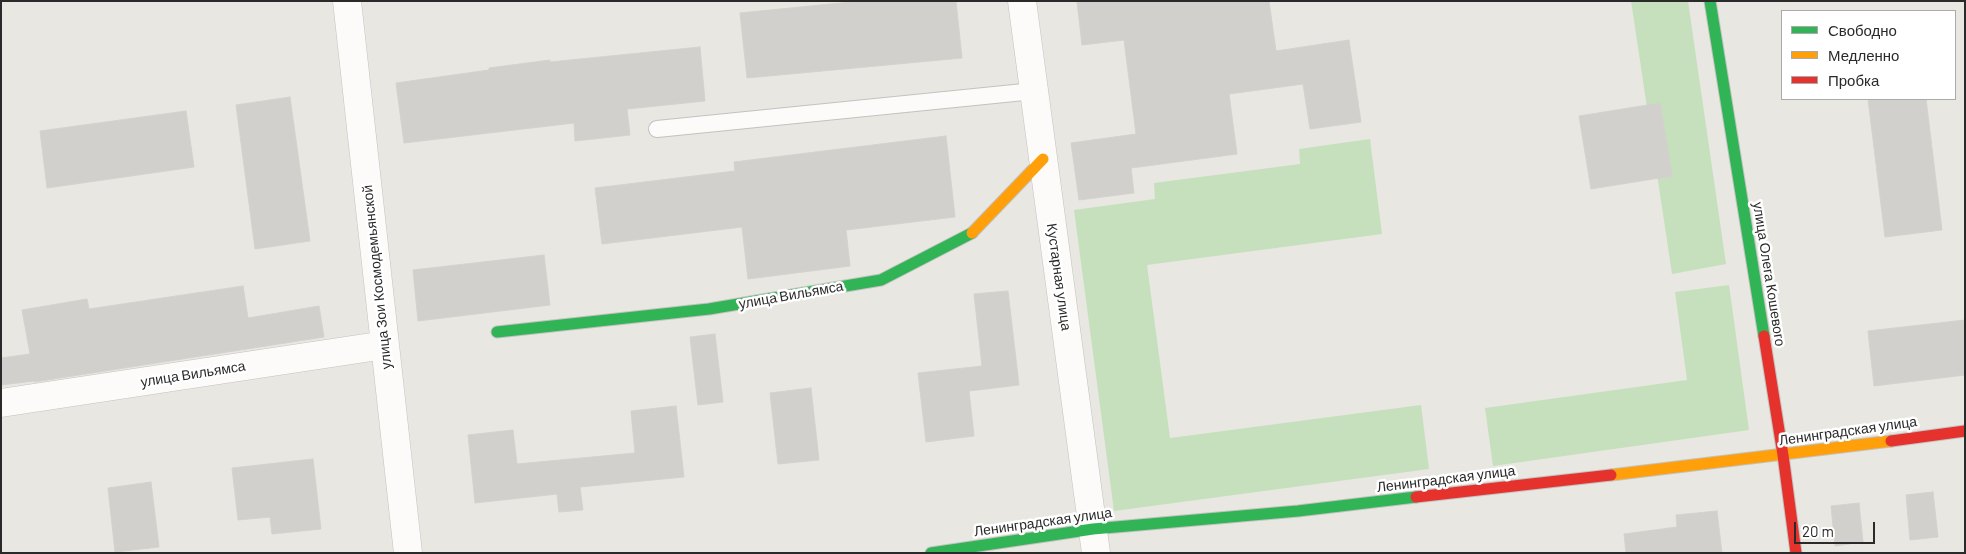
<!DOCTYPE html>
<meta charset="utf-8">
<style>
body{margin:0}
#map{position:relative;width:1966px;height:554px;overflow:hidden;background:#e8e7e1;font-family:Barlow,sans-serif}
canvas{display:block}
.frame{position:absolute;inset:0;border:2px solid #2a2a2a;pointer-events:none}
.legend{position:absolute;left:1781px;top:10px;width:175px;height:90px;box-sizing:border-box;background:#fff;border:1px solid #aaa;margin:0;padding:6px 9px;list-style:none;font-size:15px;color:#2a2a2a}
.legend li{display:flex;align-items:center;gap:10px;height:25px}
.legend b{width:25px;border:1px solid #aaa}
.scale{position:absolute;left:1794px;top:522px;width:81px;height:22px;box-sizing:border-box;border:2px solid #2a2a2a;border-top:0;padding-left:6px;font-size:15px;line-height:18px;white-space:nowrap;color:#2a2a2a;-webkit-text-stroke:4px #fff;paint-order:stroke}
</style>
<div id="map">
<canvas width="1966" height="554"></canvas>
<div class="frame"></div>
<ul class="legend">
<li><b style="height:6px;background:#30b455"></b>Свободно</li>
<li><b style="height:6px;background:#ff9f0a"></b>Медленно</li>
<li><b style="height:6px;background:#e5322d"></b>Пробка</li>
</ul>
<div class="scale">20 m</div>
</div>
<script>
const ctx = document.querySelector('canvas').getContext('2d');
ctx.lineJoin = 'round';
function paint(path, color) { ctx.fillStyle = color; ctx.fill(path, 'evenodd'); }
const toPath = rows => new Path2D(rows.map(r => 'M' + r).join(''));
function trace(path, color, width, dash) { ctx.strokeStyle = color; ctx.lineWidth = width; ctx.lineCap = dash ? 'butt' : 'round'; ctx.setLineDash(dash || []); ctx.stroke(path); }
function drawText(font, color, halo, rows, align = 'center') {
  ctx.font = font + ' Barlow,sans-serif'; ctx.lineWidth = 5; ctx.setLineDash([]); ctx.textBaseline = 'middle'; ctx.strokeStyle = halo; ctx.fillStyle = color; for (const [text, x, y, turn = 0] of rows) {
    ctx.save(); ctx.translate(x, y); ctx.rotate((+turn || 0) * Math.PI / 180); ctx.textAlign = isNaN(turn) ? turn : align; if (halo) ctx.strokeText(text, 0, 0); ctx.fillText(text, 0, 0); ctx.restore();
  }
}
const green = toPath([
 [1631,1,1688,1,1726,264,1672,274],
 [1370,139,1382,234,1147,265,1170,438,1421,405,1429,469,1114,511,1074,210,1155,199,1154,183,1300,164,1299,149],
 [1729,285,1749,430,1493,466,1485,408,1687,380,1675,292]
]);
const building = toPath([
 [861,1,956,1,962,58,747,78,740,13,861,1],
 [1077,1,1269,1,1276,51,1349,40,1361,122,1310,129,1303,84,1229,94,1237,154,1131,168,1134,193,1079,200,1071,143,1136,134,1124,40,1082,45,1077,1],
 [700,47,705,101,627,109,630,135,575,141,574,123,404,143,396,83,489,70,489,68,550,60,550,62,700,47],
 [290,97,310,241,255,249,236,105,290,97],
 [1868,99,1926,99,1942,230,1885,237,1868,99],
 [1660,103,1672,176,1591,189,1579,116,1660,103],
 [186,111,194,167,47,188,40,131,186,111],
 [946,136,955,217,846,230,850,266,748,279,742,227,602,244,595,188,735,171,734,162,946,136],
 [544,255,550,305,418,321,413,270,544,255],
 [243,286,248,318,319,306,324,337,34,382,34,381,1,385,1,358,30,354,22,310,87,299,89,309,243,286],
 [1008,291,1019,385,969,391,974,436,926,442,918,373,982,366,974,294,1008,291],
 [1965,320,1965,375,1874,386,1868,331,1965,320],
 [715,334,723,402,698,405,690,337,715,334],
 [811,388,819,460,778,464,770,393,811,388],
 [676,406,684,477,580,487,583,510,559,512,557,494,475,503,468,435,513,430,517,464,635,453,631,411,676,406],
 [313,459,321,529,272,534,270,517,238,520,232,468,313,459],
 [151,482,159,547,115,552,108,488,151,482],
 [1933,492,1938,537,1910,540,1906,495,1933,492],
 [1859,503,1863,542,1835,546,1831,506,1859,503],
 [1717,511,1722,553,1626,553,1624,534,1677,527,1676,515,1717,511]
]);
const lane = toPath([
 [657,129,1034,91]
]);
const street = toPath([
 [347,1,408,553],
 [1022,1,1096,553],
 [1,403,385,345]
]);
const fast = toPath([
 [1710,1,1764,336],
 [497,332,709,309,881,280,972,233],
 [931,553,1093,529,1298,511,1416,497]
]);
const slow = toPath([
 [972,233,1043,159],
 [1611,475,1891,441]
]);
const jam = toPath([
 [1764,336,1783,455,1796,553],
 [1891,441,1965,431],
 [1416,497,1611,475]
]);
const streetNames = [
 ["улица Олега Кошевого",1769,274,81],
 ["улица Зои Космодемьянской",377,277,-96],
 ["Кустарная улица",1059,277,82],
 ["улица Вильямса",791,295,-10],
 ["улица Вильямса",193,374,-9],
 ["Ленинградская улица",1848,431,-8],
 ["Ленинградская улица",1446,479,-7],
 ["Ленинградская улица",1043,522,-8]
];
paint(green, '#c6e0be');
paint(building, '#d1d0cc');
trace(building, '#d3d2cd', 1);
trace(lane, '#c2c2c1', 18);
trace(street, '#c2c2c1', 29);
trace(fast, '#c2c2c1', 13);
trace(slow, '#c2c2c1', 13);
trace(jam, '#c2c2c1', 13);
trace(lane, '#fcfbfa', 16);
trace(street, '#fcfbfa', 28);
trace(fast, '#30b455', 11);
trace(slow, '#ff9f0a', 11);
trace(jam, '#e5322d', 11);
drawText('14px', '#2a2a2a', '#fff', streetNames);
</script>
